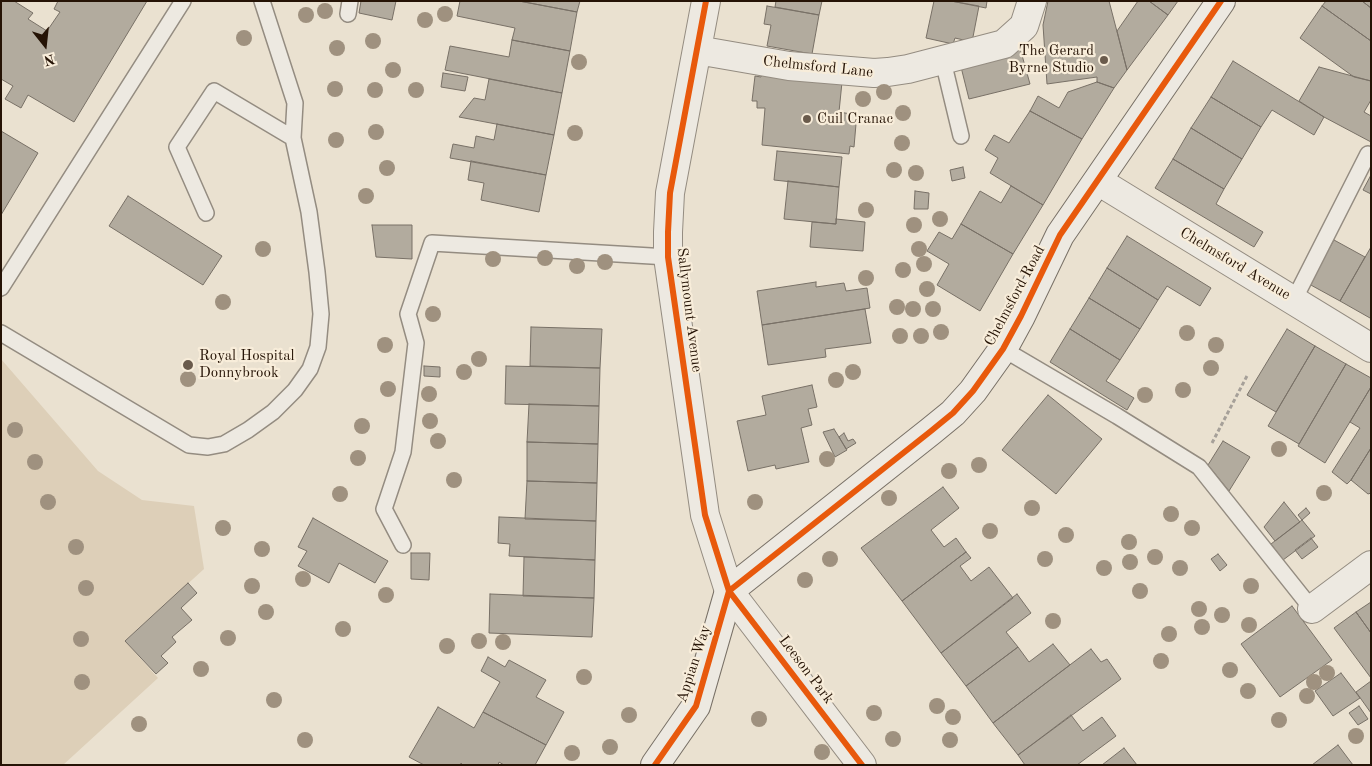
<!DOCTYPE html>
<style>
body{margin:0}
#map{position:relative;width:1372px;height:766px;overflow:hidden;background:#eae1d0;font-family:"Old Standard TT",serif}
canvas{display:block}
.frame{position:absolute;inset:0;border:2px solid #251305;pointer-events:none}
.north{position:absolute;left:20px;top:20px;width:50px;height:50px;-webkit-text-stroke:4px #f8edda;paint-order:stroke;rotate:164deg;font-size:14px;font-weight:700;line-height:20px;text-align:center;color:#251305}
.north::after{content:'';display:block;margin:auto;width:18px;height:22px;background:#251305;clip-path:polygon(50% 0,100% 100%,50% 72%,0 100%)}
</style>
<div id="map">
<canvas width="1372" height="766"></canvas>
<div class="frame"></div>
<div class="north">N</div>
</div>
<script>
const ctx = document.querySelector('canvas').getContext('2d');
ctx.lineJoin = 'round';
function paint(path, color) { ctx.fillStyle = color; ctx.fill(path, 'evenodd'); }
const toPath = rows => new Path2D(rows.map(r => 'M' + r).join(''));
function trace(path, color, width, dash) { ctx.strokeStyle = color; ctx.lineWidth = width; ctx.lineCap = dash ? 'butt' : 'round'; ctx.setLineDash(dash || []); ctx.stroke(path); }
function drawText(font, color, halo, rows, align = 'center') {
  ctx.font = font + ' "Old Standard TT",serif'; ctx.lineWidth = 4.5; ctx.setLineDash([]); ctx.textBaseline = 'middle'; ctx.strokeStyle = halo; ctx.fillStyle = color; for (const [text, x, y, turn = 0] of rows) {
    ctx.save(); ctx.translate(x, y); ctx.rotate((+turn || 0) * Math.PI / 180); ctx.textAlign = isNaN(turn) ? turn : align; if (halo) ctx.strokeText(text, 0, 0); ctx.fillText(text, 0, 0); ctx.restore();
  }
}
const green = toPath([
 [1,359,98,471,142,500,194,506,204,569,125,641,158,678,63,765,1,765]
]);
const building = toPath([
 [1,1,14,1,33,13,28,19,47,31,60,12,54,9,58,1,147,1,74,122,28,95,21,108,5,99,13,86,1,79,1,1],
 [361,1,396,1,392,20,359,13,361,1],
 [460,1,519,1,577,12,570,51,512,40,515,28,457,16,460,1],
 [519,1,580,1,577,12,519,1],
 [776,1,822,1,819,15,775,7,776,1],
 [934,1,951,1,979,6,972,42,955,38,953,44,926,38,934,1],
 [951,1,987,1,986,8,951,1],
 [1048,1,1109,1,1127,70,1114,88,1097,82,1097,77,1047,84,1043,25,1048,1],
 [1138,1,1149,1,1168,15,1127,70,1117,31,1138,1],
 [1149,1,1178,1,1168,15,1149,1],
 [1326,1,1362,1,1371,8,1371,41,1322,6,1326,1],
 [1362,1,1371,1,1371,8,1362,1],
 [767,6,819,15,812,54,767,46,771,25,764,24,767,6],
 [1322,6,1371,41,1371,81,1354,77,1300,38,1322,6],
 [512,40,570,51,562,93,445,70,450,46,509,57,512,40],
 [1020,48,1030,84,969,99,960,63,1020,48],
 [1233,61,1324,117,1314,135,1272,110,1261,127,1211,97,1233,61],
 [1319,67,1371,81,1371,100,1364,112,1371,116,1371,142,1324,117,1299,101,1319,67],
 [443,73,468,77,465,91,441,87,443,73],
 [762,73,842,82,839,112,851,114,849,123,856,124,854,147,850,146,849,154,762,145,765,108,757,108,757,101,752,101,755,76,761,77,762,73],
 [489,79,562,93,554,135,459,117,474,98,485,100,489,79],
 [1097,82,1114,88,1082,139,1030,111,1038,96,1059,108,1068,92,1097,82],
 [1211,97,1261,127,1242,159,1191,128,1211,97],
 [1030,111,1082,139,1043,205,990,173,998,158,985,150,994,135,1009,143,1030,111],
 [497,124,554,135,546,175,450,158,453,144,474,148,476,136,494,140,497,124],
 [1191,128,1242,159,1224,189,1173,159,1191,128],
 [1,131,38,153,1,215,1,131],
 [777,151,842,157,839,187,774,180,777,151],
 [1173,159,1224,189,1216,204,1263,232,1254,247,1155,188,1173,159],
 [471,161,546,175,539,212,481,200,484,183,468,180,471,161],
 [963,167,965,178,952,181,950,170,963,167],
 [1371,175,1371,194,1363,190,1371,175],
 [788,181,839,187,836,224,784,219,788,181],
 [1011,186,1043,205,1013,254,961,224,980,191,1001,203,1011,186],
 [915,191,929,193,928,209,914,209,915,191],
 [128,196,222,256,203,285,109,226,128,196],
 [836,219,865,222,863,251,810,247,812,222,836,224,836,219],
 [961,224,1013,254,980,311,937,285,949,264,927,251,939,232,952,239,961,224],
 [372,225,412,225,412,259,376,257,372,225],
 [1127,236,1211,288,1200,306,1167,286,1158,300,1107,268,1127,236],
 [1334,240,1365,257,1340,301,1309,284,1334,240],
 [1371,247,1371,316,1370,318,1340,301,1371,247],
 [1107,268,1158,300,1140,329,1089,298,1107,268],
 [816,282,816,287,844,283,846,291,867,288,870,308,762,325,757,291,816,282],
 [1089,298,1140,329,1120,360,1070,329,1089,298],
 [865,309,871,343,825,349,826,357,768,365,762,325,865,309],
 [531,327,602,329,600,368,530,366,531,327],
 [1070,329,1120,360,1106,381,1134,398,1127,410,1050,362,1070,329],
 [1287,329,1315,346,1276,412,1247,395,1287,329],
 [1315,346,1346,364,1299,444,1268,426,1315,346],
 [1346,364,1371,378,1371,387,1325,463,1298,446,1346,364],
 [424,366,440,367,440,377,424,376,424,366],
 [506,366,600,368,599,406,505,404,506,366],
 [812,385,817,407,808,409,812,425,801,428,809,462,776,469,775,465,748,471,737,421,766,415,762,396,812,385],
 [1371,387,1371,448,1351,480,1347,484,1332,472,1360,428,1350,422,1371,387],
 [1048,395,1102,439,1056,494,1002,450,1048,395],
 [529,404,599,406,598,444,527,442,529,404],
 [834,429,847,450,835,457,823,432,834,429],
 [844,433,848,441,853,439,856,443,846,449,839,437,844,433],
 [1223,441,1250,457,1229,491,1208,465,1223,441],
 [527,442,598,444,597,483,527,481,527,442],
 [1371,448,1371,493,1368,494,1351,480,1371,448],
 [527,481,597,483,596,521,525,519,527,481],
 [943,487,959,508,931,530,944,547,956,538,966,552,902,601,861,548,943,487],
 [1284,502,1300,522,1275,541,1264,527,1284,502],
 [1306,508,1310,513,1302,520,1298,515,1306,508],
 [499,517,596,521,595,560,509,556,510,544,498,543,499,517],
 [313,518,388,561,375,583,339,563,329,583,298,566,307,551,298,547,313,518],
 [1302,520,1315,536,1283,560,1271,544,1302,520],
 [1311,538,1318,547,1302,559,1295,550,1311,538],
 [966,552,971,558,960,566,971,581,989,567,1013,598,941,653,902,601,966,552],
 [411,553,430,553,429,580,411,579,411,553],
 [1218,554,1227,565,1220,571,1211,559,1218,554],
 [524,557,595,560,594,598,523,596,524,557],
 [188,583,197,593,181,608,192,620,172,637,176,642,161,656,168,663,156,674,125,641,188,583],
 [490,594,594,598,592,637,489,633,490,594],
 [1017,594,1031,613,1006,632,1018,647,966,686,941,653,1017,594],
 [1371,602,1371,633,1356,612,1371,602],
 [1292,606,1332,660,1280,697,1241,644,1292,606],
 [1356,612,1371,633,1371,678,1334,628,1356,612],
 [1053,644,1070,665,993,723,966,686,1018,647,1029,662,1053,644],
 [1091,649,1101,662,1107,659,1121,679,1018,755,993,723,1091,649],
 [488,657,505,667,509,660,546,680,536,697,564,712,546,745,483,712,500,682,481,671,488,657],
 [1341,673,1360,698,1333,716,1315,691,1341,673],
 [1371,681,1371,713,1356,692,1371,681],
 [1359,706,1368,719,1358,725,1349,713,1359,706],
 [438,707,474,728,483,712,546,745,535,765,504,765,499,762,498,765,463,765,461,763,460,765,424,765,409,757,438,707],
 [1071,715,1083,731,1102,717,1116,736,1077,765,1025,765,1018,755,1071,715],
 [1338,745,1353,765,1312,765,1338,745],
 [1124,748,1137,765,1102,765,1124,748]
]);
const path = toPath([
 [1212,443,1248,374]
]);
const lane = toPath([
 [348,14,350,1],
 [943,61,961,136],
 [206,213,177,147,214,91,293,138],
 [1,288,183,1],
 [1294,300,1368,154,1371,155],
 [1,333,189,445,208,447,224,444,248,430,273,412,295,390,310,369,318,347,321,314,317,272,309,212,293,138,295,103,262,1],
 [1003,349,1117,416,1199,467,1312,609],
 [403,545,384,509,403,452,416,343,408,314,432,243,668,257]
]);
const street = toPath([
 [706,1,670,193,668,232,668,257,705,515,729,591,862,765],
 [697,50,789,66,874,73,888,72,908,69,1004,44,1024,26,1032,1],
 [1098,181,1371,348],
 [1312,609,1371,565]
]);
const secondary = toPath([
 [655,765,696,706,729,591,931,431,953,413,973,391,1003,349,1021,316,1060,235,1221,1]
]);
const cycleway = toPath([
 [706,1,670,193,668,232,668,257,705,515,729,591,862,765],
 [729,591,931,431,953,413,973,391,1003,349,1021,316,1060,235,1221,1],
 [655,765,696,706,729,591]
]);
const trees = [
 [325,11],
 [445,14],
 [306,15],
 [425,20],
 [244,38],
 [373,41],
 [337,48],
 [579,62],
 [393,70],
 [335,89],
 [375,90],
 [416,90],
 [884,92],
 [863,99],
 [903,113],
 [376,132],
 [575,133],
 [336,140],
 [902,143],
 [387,168],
 [894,170],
 [916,173],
 [366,196],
 [866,210],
 [940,219],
 [914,225],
 [263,249],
 [919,249],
 [545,258],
 [493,259],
 [605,262],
 [924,264],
 [577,266],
 [903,270],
 [866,278],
 [927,289],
 [223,302],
 [897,307],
 [913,309],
 [933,309],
 [433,314],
 [941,332],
 [1187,333],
 [900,336],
 [921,336],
 [385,345],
 [1216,345],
 [479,359],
 [1211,368],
 [464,372],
 [853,372],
 [188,379],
 [836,380],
 [388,389],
 [1183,390],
 [429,394],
 [1145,395],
 [430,421],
 [362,426],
 [15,430],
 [438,441],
 [1279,449],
 [358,458],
 [827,459],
 [35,462],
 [979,465],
 [949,471],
 [454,480],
 [1324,493],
 [340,494],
 [889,498],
 [48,502],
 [755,502],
 [1032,508],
 [1171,514],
 [223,528],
 [1192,528],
 [990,531],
 [1066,535],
 [1129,542],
 [76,547],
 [262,549],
 [1155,557],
 [830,559],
 [1045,559],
 [1130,562],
 [1104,568],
 [1180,568],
 [303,579],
 [805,580],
 [252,586],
 [1251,586],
 [86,588],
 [1140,591],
 [386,595],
 [1199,609],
 [266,612],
 [1222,615],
 [1053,621],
 [1249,625],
 [1202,627],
 [343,629],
 [1169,634],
 [228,638],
 [81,639],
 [479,641],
 [503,642],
 [447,646],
 [1161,661],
 [201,669],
 [1230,670],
 [1327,673],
 [584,677],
 [82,682],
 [1314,682],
 [1248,691],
 [1307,696],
 [274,700],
 [937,706],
 [874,713],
 [629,715],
 [953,717],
 [759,719],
 [1279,720],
 [139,724],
 [1356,736],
 [893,739],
 [305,740],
 [950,740],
 [610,747],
 [822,752],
 [572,753]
];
const markers = [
 [1104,60,5,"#6a5b4c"],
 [807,119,5,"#6a5b4c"],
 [188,365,6,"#6a5b4c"]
];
const poiNames = [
 ["The Gerard",1094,51,"right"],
 ["Byrne Studio",1094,68,"right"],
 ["Cuil Cranac",817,119],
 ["Royal Hospital",199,356],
 ["Donnybrook",199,373]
];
const streetNames = [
 ["Chelmsford Lane",818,67,6],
 ["Chelmsford Avenue",1235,264,31],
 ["Chelmsford Road",1015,296,-62],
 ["Sallymount Avenue",689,310,83],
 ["Appian Way",694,664,-72],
 ["Leeson Park",806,670,53]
];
paint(green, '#ddcfb8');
paint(building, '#b2ab9e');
trace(building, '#787066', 1);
trace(lane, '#948c81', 18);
trace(street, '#948c81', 30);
trace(secondary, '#787066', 30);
trace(path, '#a6a099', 3, [4, 2.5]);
trace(lane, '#ede9e1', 15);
trace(street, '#ede9e1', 28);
trace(secondary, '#ede9e1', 28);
trace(cycleway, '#e8590c', 6);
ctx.fillStyle = '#9f917f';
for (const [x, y] of trees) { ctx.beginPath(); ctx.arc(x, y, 8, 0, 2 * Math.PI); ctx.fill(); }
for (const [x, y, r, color] of markers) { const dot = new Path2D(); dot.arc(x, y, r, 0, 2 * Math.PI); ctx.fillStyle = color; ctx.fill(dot); trace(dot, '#f8edda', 2); }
drawText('15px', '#251305', '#f8edda', poiNames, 'left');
drawText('15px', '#251305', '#f8edda', streetNames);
</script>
